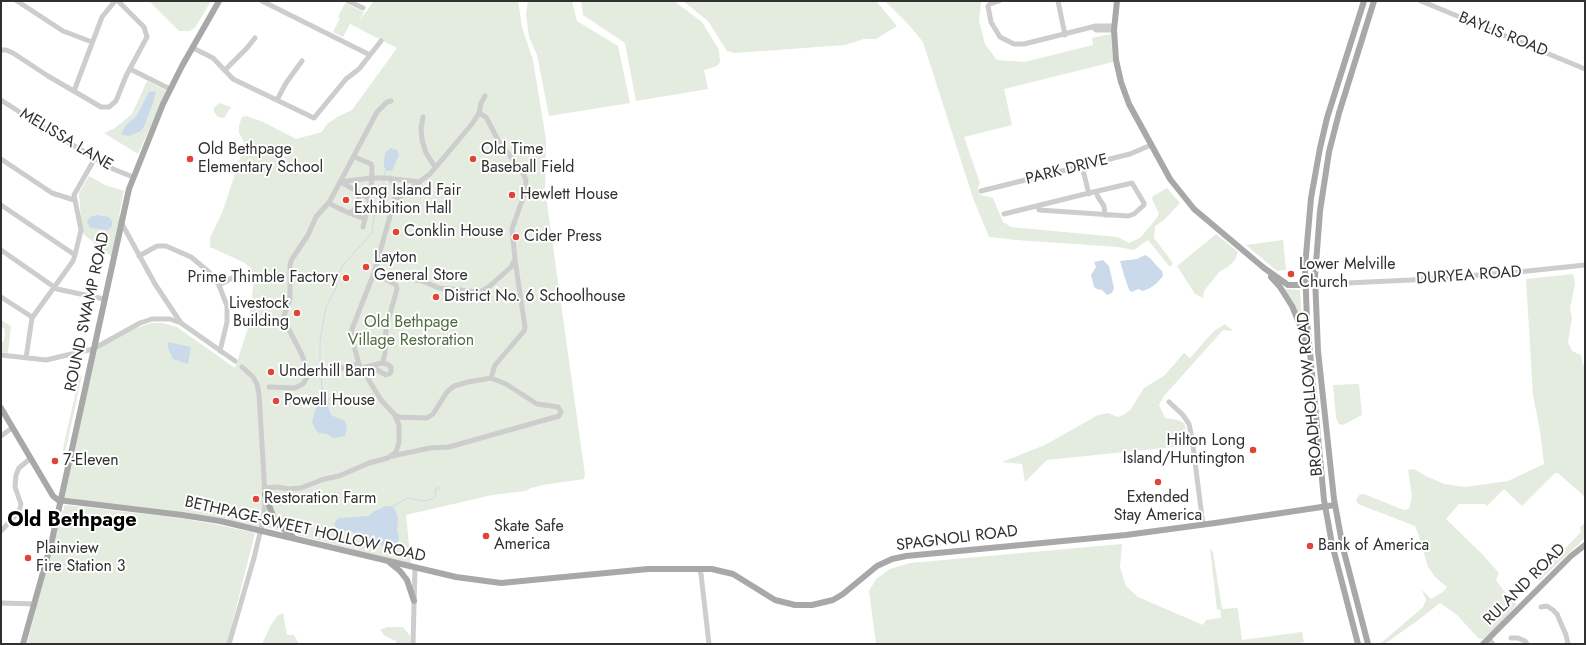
<!DOCTYPE html>
<style>
body{margin:0}
#map{position:relative;width:1586px;height:645px;overflow:hidden;background:#fff;font-family:Jost,sans-serif}
canvas{display:block}
.frame{position:absolute;inset:0;border:2px solid #303030;pointer-events:none}
</style>
<div id="map">
<canvas width="1586" height="645"></canvas>
<div class="frame"></div>
</div>
<script>
const ctx = document.querySelector('canvas').getContext('2d');
ctx.lineJoin = 'round';
function paint(path, color) { ctx.fillStyle = color; ctx.fill(path, 'evenodd'); }
const toPath = rows => new Path2D(rows.map(r => 'M' + r).join(''));
function trace(path, color, width, dash) { ctx.strokeStyle = color; ctx.lineWidth = width; ctx.lineCap = dash ? 'butt' : 'round'; ctx.setLineDash(dash || []); ctx.stroke(path); }
function drawText(font, color, halo, rows, align = 'center') {
  ctx.font = font + ' Jost,sans-serif'; ctx.lineWidth = 4; ctx.setLineDash([]); ctx.textBaseline = 'middle'; ctx.strokeStyle = halo; ctx.fillStyle = color; for (const [text, x, y, turn = 0] of rows) {
    ctx.save(); ctx.translate(x, y); ctx.rotate((+turn || 0) * Math.PI / 180); ctx.textAlign = isNaN(turn) ? turn : align; if (halo) ctx.strokeText(text, 0, 0); ctx.fillText(text, 0, 0); ctx.restore();
  }
}
const green = toPath([
 [149,1,211,1,195,28,189,31,179,31],
 [374,1,518,1,522,27,533,60,546,140,545,189,585,475,584,479,543,485,531,488,526,491,492,495,406,515,411,564,269,528,64,498,96,349,134,329,151,323,163,323,177,327,235,368,248,328,254,279,251,268,243,262,210,247,210,238,222,213,243,150,244,142,239,133,239,125,242,117,247,116,263,122,296,139,322,132,327,124,339,116,352,110,397,48,350,24,343,37,333,32,340,18,338,17,345,3,364,12,359,21],
 [528,1,572,1,577,21,618,46,630,103,549,116,537,55,529,37,526,14],
 [581,1,674,1,702,22,719,50,720,62,717,66,704,70,708,89,636,101,625,43,583,15],
 [683,1,876,1,897,26,876,39,864,39,845,45,735,53,727,51,708,21],
 [885,1,981,1,979,21,985,44,997,60,1024,62,1093,45,1092,38,1111,34,1113,62,1004,89,1012,125,964,137,980,183,978,187,978,192,981,195,993,198,1003,222,1011,227,1118,237,1129,243,1140,238,1156,219,1159,214,1152,199,1153,196,1167,188,1180,203,1164,220,1155,226,1154,238,1173,263,1170,267,1148,240,1134,250,1118,247,1016,240,989,237,973,198,923,42,909,25],
 [147,81,167,91,138,154,104,133,115,128,132,114],
 [156,94,144,127,138,134,131,120,137,115,144,104],
 [219,103,231,107,224,118,218,117,214,112,214,108],
 [89,176,105,185,124,191,119,215,121,216,112,257,82,233,79,193],
 [1216,234,1238,252,1235,260,1228,267,1219,272,1204,291,1203,298,1195,294,1177,266],
 [1283,240,1286,270,1277,271,1246,245],
 [1573,274,1575,283,1570,309,1572,318,1568,342,1572,351,1581,355,1583,365,1585,366,1585,497,1558,473,1555,473,1522,506,1504,489,1487,506,1485,504,1459,504,1446,519,1483,555,1499,573,1496,580,1504,591,1517,604,1499,625,1483,639,1479,639,1457,615,1440,603,1417,621,1386,643,1381,643,1423,607,1426,600,1422,590,1431,599,1444,591,1447,587,1436,578,1428,567,1418,533,1415,526,1358,504,1356,500,1360,494,1364,494,1404,510,1409,509,1412,496,1408,470,1414,469,1426,476,1444,484,1465,487,1508,481,1544,464,1540,431,1533,395,1526,279],
 [1285,289,1300,290,1302,323],
 [1,320,11,326,8,353,1,352,1,345,4,340,5,334,4,328,1,327],
 [1225,324,1233,331,1223,330,1164,396,1159,405,1165,418,1178,420,1184,423,1188,437,1183,446,1047,460,1025,482,1022,464,1002,462,1045,445,1098,415,1108,413,1118,417,1125,414,1131,409,1144,388,1164,376,1184,353,1190,358,1214,331],
 [82,375,65,453,64,454,63,450,64,444,79,378],
 [1359,384,1362,415,1343,425,1339,424,1336,418,1333,385],
 [65,505,180,518,219,525,255,533,227,644,27,644,56,531],
 [1585,523,1585,538,1539,581,1538,576,1581,532,1580,527],
 [1122,544,1120,567,1126,586,1138,597,1203,625,1206,620,1221,618,1220,609,1217,610,1210,549,1213,552,1222,609,1237,608,1238,610,1242,640,1302,632,1304,642,1295,644,876,644,869,591,876,579,890,569,910,563],
 [283,613,287,635,294,635,299,644,262,644,271,625,277,616],
 [387,627,403,627,410,636,410,644,397,644,396,641,385,636,380,630]
]);
const water = toPath([
 [154,91,156,93,153,103,144,127,140,132,128,136,121,134,126,125,137,115,149,92],
 [391,148,397,150,399,155,392,171,387,171,384,167,384,161,385,154,388,150],
 [97,215,109,217,112,221,112,226,108,230,90,228,87,222,90,217],
 [1145,255,1150,258,1158,267,1162,271,1163,276,1157,283,1150,288,1143,291,1138,289,1132,292,1129,290,1124,275,1120,261,1137,259],
 [1103,260,1109,266,1114,288,1112,293,1107,295,1102,290,1097,289,1094,287,1091,275,1096,267,1094,262],
 [168,342,191,347,188,364,173,359,168,348],
 [326,397,329,398,328,407,331,415,345,421,347,429,345,436,333,438,327,434,319,433,316,430,312,422,315,410,320,400],
 [386,506,391,506,395,509,398,518,397,531,399,537,397,545,394,550,386,546,370,543,366,540,365,541,363,539,352,532,339,530,334,525,336,520,340,518,368,516,375,511]
]);
const stream = toPath([
 [384,176,386,169],
 [320,370,320,341,326,307,336,288,338,275,343,265,372,233,374,217,384,195,384,179],
 [321,375,323,398],
 [392,507,408,498,424,501,433,499,435,497,436,488,440,488]
]);
const minor = toPath([
 [17,1,63,31,92,42],
 [262,1,370,55],
 [348,1,363,8],
 [999,1,990,4,988,6,991,22,1000,37,1014,44,1024,44,1096,26,1114,26],
 [1058,1,1065,35],
 [1421,1,1585,69],
 [1093,27,1096,30,1114,30],
 [193,48,213,58,233,79,314,118,346,79,359,69,381,41],
 [1,50,6,50,13,53,48,76,101,107,109,107,116,101,126,76,147,37,144,27,118,1],
 [130,69,170,89],
 [225,70,247,48,255,38],
 [74,91,102,17,115,1],
 [1,100,52,133,95,158,113,169,133,177],
 [277,100,286,83,302,61],
 [423,117,421,128,422,140,426,153,435,167],
 [357,158,371,164,372,167,371,194,363,227],
 [1,159,52,193,74,200],
 [1082,166,1089,194],
 [390,178,395,188,394,203],
 [340,182,371,178,385,178,420,182],
 [341,182,370,199],
 [981,191,1130,154,1151,145],
 [1096,192,1098,197,1104,206,1105,215],
 [328,203,349,213,353,211,359,204,359,198,357,192],
 [1,205,75,255],
 [349,213,365,219],
 [1004,214,1085,194,1132,183,1144,203,1144,205,1134,214,1128,216,1039,210,1038,206],
 [121,222,155,284,181,323,235,361],
 [1,250,57,289,104,299],
 [139,256,157,246,166,246,191,257,209,272,219,285,227,306,227,322,220,351],
 [374,273,422,281,439,288,478,292,484,290,491,285,511,267,515,259,512,229,525,192,526,180,523,173,498,140,486,117,479,113],
 [381,277,393,283,396,285,397,289,386,328,385,354,382,363],
 [219,285,234,277],
 [1305,285,1411,280,1518,272,1585,265],
 [1,297,32,317],
 [1,355,46,360,93,349,140,323,152,319,170,319,181,323],
 [26,358,32,318,73,261,75,255,81,230,74,195,95,158],
 [362,368,382,363,387,364,391,367,391,372,389,374,386,375,372,367],
 [309,374,302,355,284,320,284,316,290,299,290,264,292,259,308,235,316,217,330,201,377,112,387,102,391,101],
 [491,378,495,365,524,331,525,327,515,260],
 [269,387,295,388,303,384,309,374,334,370,359,364],
 [1169,402,1183,415,1189,424,1192,438,1203,525],
 [1,436,12,428],
 [392,456,430,448,449,447,559,416,561,412,558,407,537,404,506,384,491,378,468,382,454,386,447,392,433,414,427,418,399,417,395,415],
 [264,488,277,487,289,489,301,488,324,479,339,476,369,463,388,458,396,452,399,442,399,425,394,414,381,400,359,364,352,339,352,329,374,273,392,209,396,202,403,194,430,174,472,124,479,113,481,103,485,96],
 [1,531,19,512,21,504,15,487,16,475,19,468,31,458],
 [699,569,701,574,709,644],
 [1,603,35,604],
 [1541,607,1547,606,1553,610,1557,614,1566,635,1568,644],
 [1511,638,1518,638,1525,641,1527,644],
 [1489,639,1493,644],
 [229,644,254,558,264,516,265,494,259,394,257,384,253,377,242,367],
 [413,644,415,568]
]);
const major = toPath([
 [1117,1,1114,30,1116,60,1121,82,1129,104,1170,179,1194,209,1264,268,1288,285,1305,285],
 [1271,277,1280,287,1292,306,1302,330,1306,345],
 [1,408,53,496,58,500,182,515,220,521,456,577,501,583,648,569,712,569,733,574,775,600,795,605,812,605,833,600,843,594,877,566,892,559,906,556,1126,535,1215,523,1335,505],
 [265,494,274,519,280,526,293,537],
 [389,562,400,571,407,580,414,601],
 [23,644,52,540,129,189,163,104,182,66,219,1],
 [1358,644,1332,544,1324,500,1307,321,1305,267,1311,198,1320,148,1327,118,1364,1],
 [1368,644,1343,548,1334,499,1318,351,1315,277,1320,211,1329,152,1339,113,1374,1],
 [1483,644,1571,556,1585,545]
]);
const markers = [
 [190,159,4,"#e14437"],
 [473,159,4,"#e14437"],
 [512,195,4,"#e14437"],
 [346,200,4,"#e14437"],
 [396,232,4,"#e14437"],
 [516,237,4,"#e14437"],
 [366,267,4,"#e14437"],
 [1291,274,4,"#e14437"],
 [346,278,4,"#e14437"],
 [436,297,4,"#e14437"],
 [297,313,4,"#e14437"],
 [271,372,4,"#e14437"],
 [276,401,4,"#e14437"],
 [1253,450,4,"#e14437"],
 [55,461,4,"#e14437"],
 [1158,482,4,"#e14437"],
 [256,499,4,"#e14437"],
 [486,536,4,"#e14437"],
 [1310,546,4,"#e14437"],
 [28,558,4,"#e14437"]
];
const streetNames = [
 ["BAYLIS ROAD",1503,35,22],
 ["MELISSA LANE",66,140,31],
 ["PARK DRIVE",1067,170,-14],
 ["DURYEA ROAD",1469,276,-4],
 ["ROUND SWAMP ROAD",88,312,-78],
 ["BROADHOLLOW ROAD",1311,394,-95],
 ["BETHPAGE-SWEET HOLLOW ROAD",305,530,13],
 ["SPAGNOLI ROAD",957,539,-7],
 ["RULAND ROAD",1525,585,-45]
];
const poiNames = [
 ["Old Bethpage",198,150],
 ["Elementary School",198,168],
 ["Old Time",481,150],
 ["Baseball Field",481,168],
 ["Long Island Fair",354,191],
 ["Exhibition Hall",354,209],
 ["Hewlett House",520,195],
 ["Conklin House",404,232],
 ["Cider Press",524,237],
 ["Layton",374,258],
 ["General Store",374,276],
 ["Lower Melville",1299,265],
 ["Church",1299,283],
 ["Prime Thimble Factory",338,278,"right"],
 ["District No. 6 Schoolhouse",444,297],
 ["Livestock",289,304,"right"],
 ["Building",289,322,"right"],
 ["Underhill Barn",279,372],
 ["Powell House",284,401],
 ["Hilton Long",1245,441,"right"],
 ["Island/Huntington",1245,459,"right"],
 ["7-Eleven",63,461],
 ["Extended",1158,498,"center"],
 ["Stay America",1158,516,"center"],
 ["Restoration Farm",264,499],
 ["Skate Safe",494,527],
 ["America",494,545],
 ["Bank of America",1318,546],
 ["Plainview",36,549],
 ["Fire Station 3",36,567]
];
const parkNames = [
 ["Old Bethpage",411,323],
 ["Village Restoration",411,341]
];
const districtNames = [
 ["Old Bethpage",72,521]
];
paint(green, '#e3ecde');
paint(water, '#cbdaeb');
trace(stream, '#cbdaeb', 1);
trace(minor, '#cdcdcd', 5);
trace(major, '#a8a8a8', 6);
for (const [x, y, r, color] of markers) { const dot = new Path2D(); dot.arc(x, y, r, 0, 2 * Math.PI); ctx.fillStyle = color; ctx.fill(dot); trace(dot, '#fff', 1.5); }
drawText('16px', '#303030', '#fff', streetNames);
drawText('16px', '#303030', '#fff', poiNames, 'left');
drawText('16px', '#4c6b3e', '#fff', parkNames);
drawText('bold 20px', '#000', '#fff', districtNames);
</script>
